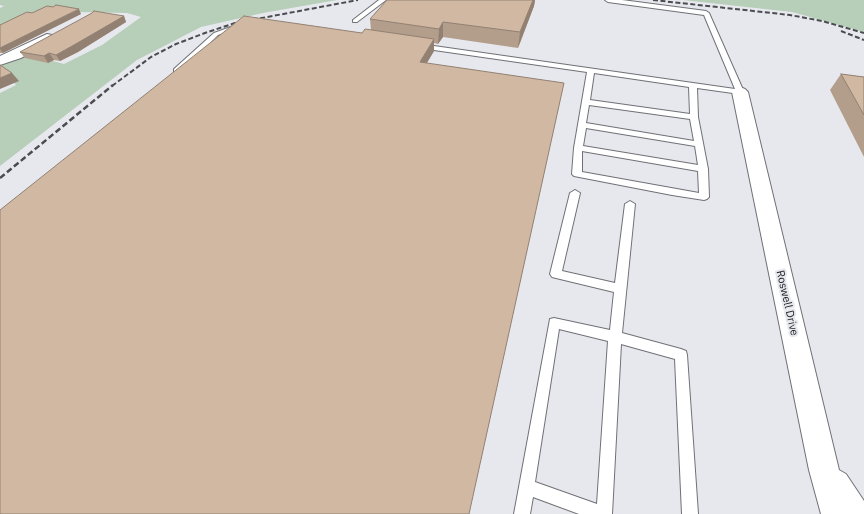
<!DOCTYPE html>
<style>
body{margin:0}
canvas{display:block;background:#e7e8ee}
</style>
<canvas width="864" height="514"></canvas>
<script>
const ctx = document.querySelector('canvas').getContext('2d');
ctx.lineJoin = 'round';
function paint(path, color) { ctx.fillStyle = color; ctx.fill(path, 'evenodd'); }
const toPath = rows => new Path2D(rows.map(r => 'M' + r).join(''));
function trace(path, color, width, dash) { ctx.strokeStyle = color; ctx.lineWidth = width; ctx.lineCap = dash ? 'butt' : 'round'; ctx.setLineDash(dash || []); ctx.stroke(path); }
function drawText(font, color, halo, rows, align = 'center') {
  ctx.font = font + ' "IBM Plex Sans",sans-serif'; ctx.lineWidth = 4; ctx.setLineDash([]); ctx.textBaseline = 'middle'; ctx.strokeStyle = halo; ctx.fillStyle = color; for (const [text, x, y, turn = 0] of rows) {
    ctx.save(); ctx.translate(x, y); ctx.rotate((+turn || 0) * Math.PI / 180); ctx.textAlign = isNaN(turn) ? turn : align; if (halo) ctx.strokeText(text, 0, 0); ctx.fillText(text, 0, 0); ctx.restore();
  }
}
const green = toPath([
 [0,0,337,0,263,13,201,27,137,60,0,166,0,93,16,85,0,66,27,54,64,64,102,45,141,17,127,13,74,12,0,30,0,8,4,6,0,5],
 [683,0,864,0,864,32,792,12]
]);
const service = toPath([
 [379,0,386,0,357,22,353,22,353,20,379,0],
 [605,0,622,0,706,11,709,13,744,92,740,94,697,88,698,117,708,169,709,197,707,199,704,200,672,195,574,176,572,174,574,148,587,72,420,48,417,46,420,44,735,89,704,15,608,2,605,0],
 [594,73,689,87,690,114,590,100,594,73],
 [589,105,690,119,694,141,586,123,589,105],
 [586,128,695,146,698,165,583,146,586,128],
 [582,151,698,171,699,193,582,172,582,151],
 [239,24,244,25,218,35,180,73,174,73,174,69,214,33,239,24],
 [575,190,580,193,562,271,615,283,625,204,630,201,635,204,622,333,681,349,686,351,687,355,698,514,682,514,675,359,621,344,612,514,579,514,533,497,530,514,514,514,550,319,554,318,610,330,614,292,556,278,552,277,550,274,570,193,575,190],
 [559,329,608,341,597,504,535,482,559,329]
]);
const minor = toPath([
 [47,34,52,35,54,38,52,41,21,58,0,65,0,56,47,34],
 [740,87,745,89,748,92,839,470,846,474,864,501,864,514,821,514,809,470,732,92,735,89,740,87]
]);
const railFar1 = toPath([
 [653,0,790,15,822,21,864,33],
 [841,31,864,40],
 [112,86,151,57,176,44,205,33,235,23,358,0]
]);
const rail = toPath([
 [0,178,113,85]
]);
const wall = toPath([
 [387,0,535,0,534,6,518,48,443,37,438,44,434,43,434,51,427,63,469,514,362,33,371,30,370,19],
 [32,13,81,14,3,53,0,53,0,25],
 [124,16,126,22,78,52,60,61,54,60,48,63,25,58,20,52],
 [841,74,864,77,864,157,830,90]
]);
const shadedWall = toPath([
 [533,0,535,0,534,6,518,48,520,32],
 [79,9,81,14,3,53,0,49,0,48],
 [124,16,126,22,78,52,60,61,56,55],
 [443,22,443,37,438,44,439,29],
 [434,39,434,51,420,74,420,62],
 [49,53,54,60,48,63,44,56],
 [12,73,19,81,0,89,0,78]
]);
const building = toPath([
 [387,0,533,0,520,32,443,22,439,29,370,19,387,0],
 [56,5,79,9,0,48,0,25,27,12,32,13,47,6,53,7,56,5],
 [94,11,124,16,74,45,56,55,49,53,44,56,20,52,92,13,94,11],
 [244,16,362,33,365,29,434,39,420,62,564,83,469,514,0,514,0,210,244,16],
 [0,65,12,73,0,78,0,65],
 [841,74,864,77,864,115,841,74]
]);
const streetNames = [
 ["Roswell Drive",787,303,77]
];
paint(green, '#b7cfb9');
trace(service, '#707176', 2);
trace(minor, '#707176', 2);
paint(service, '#fff');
paint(minor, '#fff');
trace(railFar1, '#4b4c4f', 2, [5, 2.5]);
trace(rail, '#4b4c4f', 2.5, [6, 3]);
paint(wall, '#b39e8c');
paint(shadedWall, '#928172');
paint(building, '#d0b8a3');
trace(building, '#928172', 1);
drawText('11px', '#1c1c1f', '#e7e8ee', streetNames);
</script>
